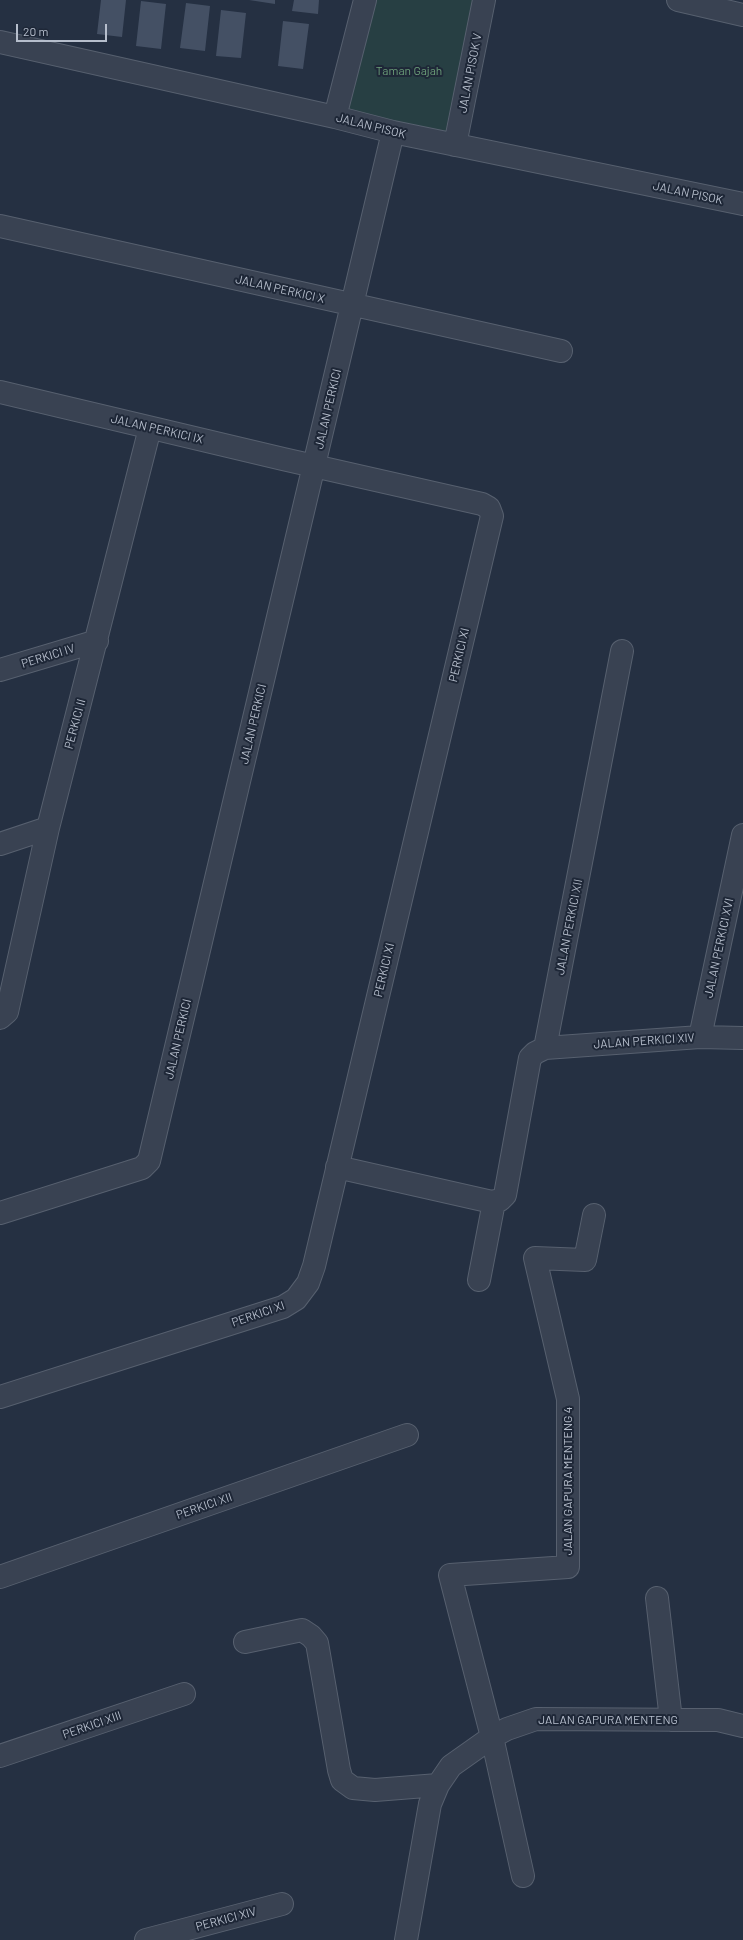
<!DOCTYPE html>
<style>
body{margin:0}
#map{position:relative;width:743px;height:1940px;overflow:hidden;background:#253042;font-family:Barlow,sans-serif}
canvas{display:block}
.scale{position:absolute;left:16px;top:24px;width:91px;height:18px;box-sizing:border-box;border:2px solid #b6becc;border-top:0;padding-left:5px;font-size:12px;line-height:14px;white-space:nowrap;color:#b6becc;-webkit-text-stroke:3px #1e2737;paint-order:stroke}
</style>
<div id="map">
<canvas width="743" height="1940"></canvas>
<div class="scale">20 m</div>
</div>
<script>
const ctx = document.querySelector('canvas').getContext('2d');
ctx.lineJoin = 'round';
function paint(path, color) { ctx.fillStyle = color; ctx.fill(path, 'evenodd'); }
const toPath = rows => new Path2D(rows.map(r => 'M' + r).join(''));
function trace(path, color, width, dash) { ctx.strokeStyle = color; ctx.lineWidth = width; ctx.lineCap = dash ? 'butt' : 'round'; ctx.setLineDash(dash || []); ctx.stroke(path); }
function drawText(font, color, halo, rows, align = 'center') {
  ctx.font = font + ' Barlow,sans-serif'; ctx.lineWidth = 4; ctx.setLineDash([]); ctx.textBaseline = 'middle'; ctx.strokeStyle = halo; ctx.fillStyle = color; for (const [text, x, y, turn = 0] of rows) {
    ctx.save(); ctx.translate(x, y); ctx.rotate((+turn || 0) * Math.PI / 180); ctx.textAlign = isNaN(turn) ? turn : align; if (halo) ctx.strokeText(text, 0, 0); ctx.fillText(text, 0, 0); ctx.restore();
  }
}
const green = toPath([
 [365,0,484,0,455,145,335,117]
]);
const building = toPath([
 [101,0,126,0,122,37,97,34],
 [249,0,275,0,275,4],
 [294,0,319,0,318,14,292,11],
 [141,1,166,4,161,49,136,46],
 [186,3,210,6,205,51,180,48],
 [221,10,246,13,241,58,216,56],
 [283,21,309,24,303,69,278,66]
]);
const minor = toPath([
 [678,0,743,15],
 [0,42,335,117,393,132,743,204],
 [335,117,365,0],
 [455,145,484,0],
 [0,226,561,351],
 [0,392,283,459,482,504,489,508,492,516,314,1266,308,1283,296,1299,283,1307,0,1397],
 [0,670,97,641],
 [0,844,48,828],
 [0,1018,7,1012,48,828,150,428],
 [700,1037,743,835],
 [545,1048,622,651],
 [337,1167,492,1202,500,1200,505,1195,530,1058,535,1053,545,1048,700,1037,743,1038],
 [0,1213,142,1168,149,1161,393,132],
 [479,1280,494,1202],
 [0,1577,407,1435],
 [657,1598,671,1720],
 [245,1642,302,1630,311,1636,317,1643,339,1770,342,1780,353,1788,375,1790,438,1785],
 [0,1756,184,1694],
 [523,1876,492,1737,450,1575,568,1567,568,1399,535,1258,585,1260,594,1215],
 [146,1940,282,1904],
 [406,1940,430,1804,438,1785,451,1766,492,1737,507,1729,536,1719,718,1720,743,1726]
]);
const parkNames = [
 ["Taman Gajah",409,71]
];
const streetNames = [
 ["JALAN PISOK V",470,73,-79],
 ["JALAN PISOK",371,126,14],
 ["JALAN PISOK",688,193,12],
 ["JALAN PERKICI X",280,289,13],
 ["JALAN PERKICI",328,409,-77],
 ["JALAN PERKICI IX",157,429,13],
 ["PERKICI XI",459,655,-77],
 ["PERKICI IV",48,656,-17],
 ["PERKICI II",75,724,-75],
 ["JALAN PERKICI",253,724,-77],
 ["JALAN PERKICI XII",569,927,-79],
 ["JALAN PERKICI XVI",719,948,-78],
 ["PERKICI XI",384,970,-77],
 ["JALAN PERKICI",178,1039,-77],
 ["JALAN PERKICI XIV",644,1041,-4],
 ["PERKICI XI",258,1314,-19],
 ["JALAN GAPURA MENTENG 4",568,1481,-90],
 ["PERKICI XII",204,1506,-19],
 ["JALAN GAPURA MENTENG",608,1720],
 ["PERKICI XIII",92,1725,-19],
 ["PERKICI XIV",226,1919,-15]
];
paint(green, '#273f43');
paint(building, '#445064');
trace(minor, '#57606f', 24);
trace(minor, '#394252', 22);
drawText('12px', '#6c9e79', '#1e2737', parkNames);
drawText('12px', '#b6becc', '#1e2737', streetNames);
</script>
